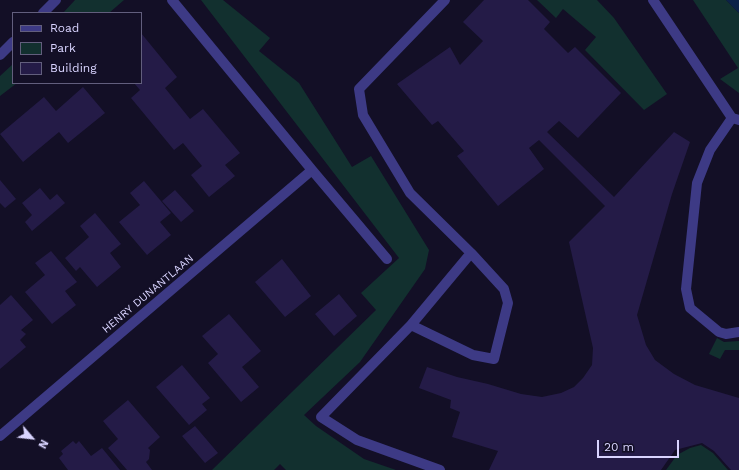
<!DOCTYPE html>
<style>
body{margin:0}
#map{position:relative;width:739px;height:470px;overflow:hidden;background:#130f26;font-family:"Work Sans",sans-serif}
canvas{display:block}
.legend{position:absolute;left:12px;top:12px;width:130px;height:72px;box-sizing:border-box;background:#130f26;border:1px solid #625e7d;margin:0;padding:5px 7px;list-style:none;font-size:12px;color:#d9d4ff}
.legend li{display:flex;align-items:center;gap:8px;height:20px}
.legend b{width:20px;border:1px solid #625e7d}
.north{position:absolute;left:12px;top:418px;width:40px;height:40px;-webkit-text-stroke:3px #130f26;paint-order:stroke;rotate:118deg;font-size:11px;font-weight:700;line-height:16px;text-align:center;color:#d9d4ff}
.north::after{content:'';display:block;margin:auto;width:14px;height:18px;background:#d9d4ff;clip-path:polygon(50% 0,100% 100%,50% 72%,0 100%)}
.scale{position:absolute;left:597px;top:440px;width:82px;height:18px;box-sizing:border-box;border:2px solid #d9d4ff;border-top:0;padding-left:5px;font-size:12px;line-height:14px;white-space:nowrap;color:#d9d4ff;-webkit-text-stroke:3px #130f26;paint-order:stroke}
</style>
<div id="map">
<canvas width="739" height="470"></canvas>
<ul class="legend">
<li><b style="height:5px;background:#3d3a85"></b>Road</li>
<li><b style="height:11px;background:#12302f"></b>Park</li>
<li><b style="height:11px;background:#241b47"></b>Building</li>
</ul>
<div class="north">N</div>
<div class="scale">20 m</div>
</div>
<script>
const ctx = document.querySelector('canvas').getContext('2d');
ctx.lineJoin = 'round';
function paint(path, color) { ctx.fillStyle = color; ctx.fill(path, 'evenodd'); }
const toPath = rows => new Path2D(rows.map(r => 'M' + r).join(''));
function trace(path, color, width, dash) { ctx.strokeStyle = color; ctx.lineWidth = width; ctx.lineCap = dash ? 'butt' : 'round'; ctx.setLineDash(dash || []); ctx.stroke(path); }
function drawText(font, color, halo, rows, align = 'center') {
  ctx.font = font + ' "Work Sans",sans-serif'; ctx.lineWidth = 4; ctx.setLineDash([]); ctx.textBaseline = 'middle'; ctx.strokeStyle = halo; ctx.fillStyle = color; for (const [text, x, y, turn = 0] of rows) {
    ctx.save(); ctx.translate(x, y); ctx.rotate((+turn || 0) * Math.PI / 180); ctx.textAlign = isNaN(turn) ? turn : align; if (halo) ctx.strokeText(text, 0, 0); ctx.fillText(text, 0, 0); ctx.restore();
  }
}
const green = toPath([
 [75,0,124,0,109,13,63,13],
 [201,0,223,0,270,38,259,51,299,83,352,167,371,156,429,250,425,269,360,362,304,415,316,426,364,459,396,470,286,470,280,464,274,470,212,470,376,310,361,293,399,258],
 [537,0,597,0,614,18,667,94,644,110,585,50,596,37,563,9,556,18],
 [693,0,726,0,739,13,739,93,720,79,738,68],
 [13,64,13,83,17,83,0,96,0,76],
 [717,338,724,342,739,341,739,350,725,350,720,359,709,354],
 [701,445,713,453,728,470,666,470,677,455,690,448]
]);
const water = toPath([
 [726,0,739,0,739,13]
]);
const building = toPath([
 [484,0,528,0,550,22,544,29,568,53,575,47,621,93,578,138,559,121,547,132,614,197,674,132,690,142,672,194,637,315,646,345,655,360,674,374,695,385,739,398,739,470,731,470,714,451,702,443,675,450,661,470,489,470,498,451,452,437,460,412,450,408,451,400,419,388,427,367,457,377,488,384,521,394,542,397,561,393,574,387,583,378,592,365,593,348,569,242,605,206,539,140,529,148,544,169,498,206,457,156,464,151,438,121,432,125,397,84,450,47,460,65,483,41,463,22],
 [141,33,177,77,165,88,190,119,203,109,240,153,225,165,235,176,209,197,191,175,202,166,183,143,174,150,131,98,140,90,134,83,141,83],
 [83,87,105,113,68,143,59,132,23,162,0,134,44,97,56,111],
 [0,180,16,199,5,208,0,203],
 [144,181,171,213,160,222,171,235,147,255,119,222,140,205,130,193],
 [40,188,50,200,57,194,65,203,32,231,25,222,32,215,22,203],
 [175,190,194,211,181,222,162,201],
 [95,213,121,244,110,253,121,267,97,287,80,267,76,271,65,258,89,237,80,226],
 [51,251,77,282,65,291,76,305,52,324,25,292,45,275,35,263],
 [282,259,311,296,285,317,255,282],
 [339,294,357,316,334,336,315,314],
 [11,295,33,320,21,330,26,334,20,340,26,347,0,369,0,305],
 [229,314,261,351,242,367,259,387,241,402,208,363,218,354,202,336],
 [182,365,210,398,202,404,207,410,189,425,156,387],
 [128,400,160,437,148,448,150,450,149,459,146,462,152,470,127,470,108,448,118,439,103,421],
 [195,426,218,453,205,463,182,436],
 [73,441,76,444,79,441,91,456,102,448,120,470,68,470,59,458,63,454,61,451]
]);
const lane = toPath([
 [445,0,359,89,363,115,410,193,471,253,504,289,508,303,494,359,473,355,411,325,471,253],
 [653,0,732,118,739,120],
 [732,118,710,150,697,183,686,289,690,308,719,332,726,334,739,332],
 [411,325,321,417,357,440,440,470]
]);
const street = toPath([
 [43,13,56,0],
 [0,55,13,42],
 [312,170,387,259],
 [0,436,312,170,172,0]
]);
const streetNames = [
 ["HENRY DUNANTLAAN",148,294,-40]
];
paint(green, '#12302f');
paint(water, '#0c2248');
paint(building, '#241b47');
trace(lane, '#3d3a85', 10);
trace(street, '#3d3a85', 10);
drawText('11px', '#d9d4ff', '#130f26', streetNames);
</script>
